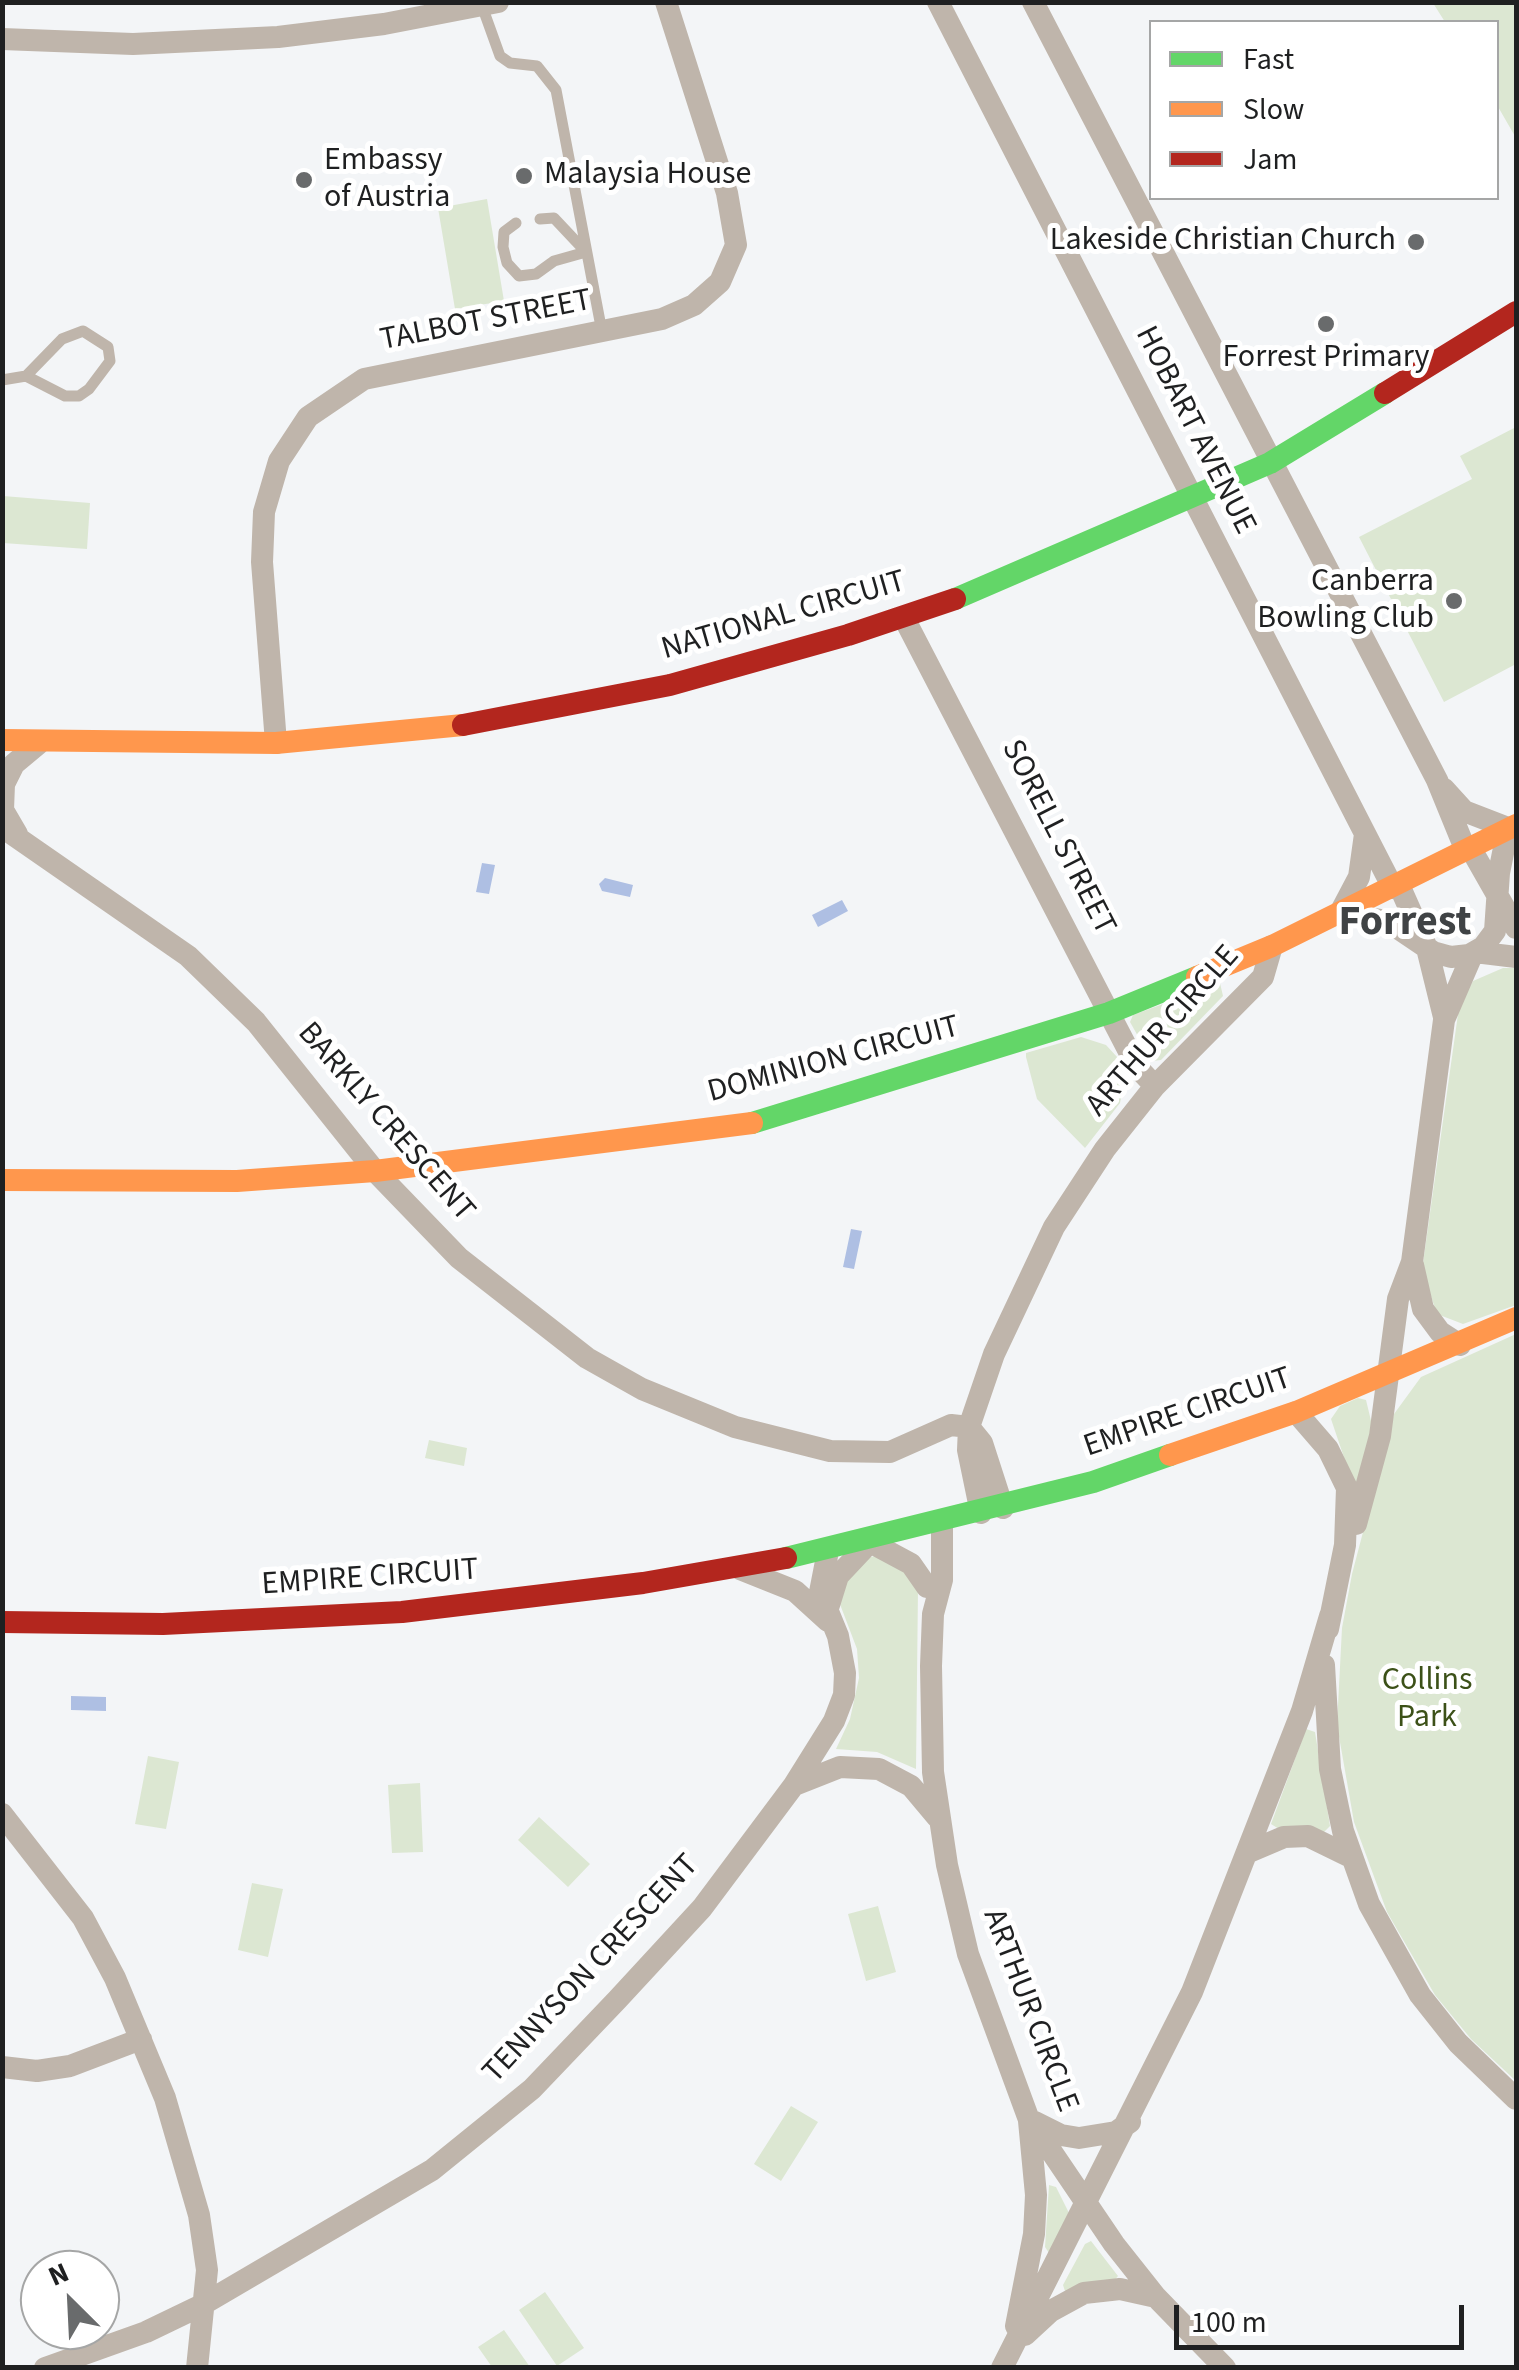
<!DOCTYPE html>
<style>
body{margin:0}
#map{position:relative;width:1519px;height:2370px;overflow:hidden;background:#f3f5f7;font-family:"Source Sans 3",sans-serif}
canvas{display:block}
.frame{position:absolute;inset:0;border:5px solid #1f2021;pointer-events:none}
.legend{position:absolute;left:1149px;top:20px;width:350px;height:180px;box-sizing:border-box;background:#fff;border:2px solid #a5a6a6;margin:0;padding:12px 18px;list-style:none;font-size:30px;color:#1f2021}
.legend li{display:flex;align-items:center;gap:20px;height:50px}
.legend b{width:50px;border:2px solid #a5a6a6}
.north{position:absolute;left:20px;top:2250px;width:100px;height:100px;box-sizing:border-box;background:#fff;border:2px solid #a5a6a6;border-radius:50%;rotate:336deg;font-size:28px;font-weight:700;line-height:40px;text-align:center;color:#1f2021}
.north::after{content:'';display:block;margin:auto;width:35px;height:45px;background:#696b6c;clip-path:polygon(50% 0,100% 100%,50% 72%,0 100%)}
.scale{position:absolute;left:1174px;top:2305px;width:290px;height:45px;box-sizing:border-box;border:5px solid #1f2021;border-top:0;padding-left:12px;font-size:30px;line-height:35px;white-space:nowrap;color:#1f2021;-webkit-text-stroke:8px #fff;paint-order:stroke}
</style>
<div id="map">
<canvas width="1519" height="2370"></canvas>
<div class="frame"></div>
<ul class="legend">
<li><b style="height:12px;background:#63d668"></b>Fast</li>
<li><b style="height:12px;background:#ff974d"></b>Slow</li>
<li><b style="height:12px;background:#b3261e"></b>Jam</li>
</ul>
<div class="north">N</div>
<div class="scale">100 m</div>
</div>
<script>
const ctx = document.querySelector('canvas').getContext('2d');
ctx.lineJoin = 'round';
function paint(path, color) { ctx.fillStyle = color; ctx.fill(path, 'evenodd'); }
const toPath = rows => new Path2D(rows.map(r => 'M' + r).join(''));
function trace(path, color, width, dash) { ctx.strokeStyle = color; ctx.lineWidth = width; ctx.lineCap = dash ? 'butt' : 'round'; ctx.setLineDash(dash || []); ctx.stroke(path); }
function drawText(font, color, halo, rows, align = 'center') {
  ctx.font = font + ' "Source Sans 3",sans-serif'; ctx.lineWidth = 10; ctx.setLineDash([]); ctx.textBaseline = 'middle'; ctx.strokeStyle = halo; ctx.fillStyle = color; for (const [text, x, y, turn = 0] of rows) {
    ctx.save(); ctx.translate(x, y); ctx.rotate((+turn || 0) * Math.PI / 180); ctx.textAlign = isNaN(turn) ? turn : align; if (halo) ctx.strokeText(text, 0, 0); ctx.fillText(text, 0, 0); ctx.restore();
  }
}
const green = toPath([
 [1433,3,1516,3,1516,138,1497,105,1496,22,1445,22],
 [487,199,504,301,455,309,438,208],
 [1516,427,1516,664,1444,702,1359,537,1472,479,1460,456],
 [3,496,90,503,87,549,3,543],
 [1503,968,1516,968,1516,1305,1463,1324,1437,1314,1422,1270,1459,1007,1473,981],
 [1220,983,1223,996,1161,1060,1152,1061,1130,1022,1133,1015],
 [1081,1037,1106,1045,1118,1058,1125,1079,1120,1103,1085,1148,1037,1099,1026,1057,1026,1053],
 [1516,1334,1516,2081,1471,2039,1435,1995,1387,1912,1354,1822,1337,1725,1342,1628,1352,1574,1394,1414,1421,1377],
 [1358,1398,1366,1400,1373,1429,1361,1484,1353,1484,1331,1419,1340,1406],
 [429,1440,467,1448,464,1466,425,1458],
 [875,1556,895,1561,918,1588,916,1769,877,1752,836,1749,850,1719,859,1678,857,1649,838,1599,841,1583,863,1559],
 [1306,1729,1315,1732,1330,1826,1324,1832,1279,1829,1271,1824],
 [148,1756,179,1762,166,1829,135,1824],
 [420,1783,423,1852,392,1853,388,1785],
 [539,1817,590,1864,568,1887,518,1840],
 [252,1883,283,1889,268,1957,238,1950],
 [878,1906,896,1972,866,1981,848,1914],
 [791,2106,818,2122,781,2181,754,2164],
 [1049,2185,1056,2187,1069,2213,1049,2253,1045,2247],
 [1091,2241,1118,2276,1113,2282,1066,2294,1063,2285,1085,2244],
 [545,2292,584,2348,557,2366,519,2310],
 [504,2330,530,2367,492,2367,478,2347]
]);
const water = toPath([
 [482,863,495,865,489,894,476,892],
 [605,878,633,885,630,897,602,891,599,884],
 [842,900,848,911,818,927,812,915],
 [851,1229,862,1231,854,1269,843,1267],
 [71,1696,106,1697,106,1711,71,1710]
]);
const lane = toPath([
 [482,6,500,56,510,63,537,66,556,90,602,332],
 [516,223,504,232,503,247,507,263,519,276,536,274,554,261,586,252,554,218,540,219],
 [2,380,26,376,62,339,83,331,108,347,110,361,89,389,79,396,65,396,26,376]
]);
const street = toPath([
 [938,2,1393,888],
 [1033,2,1437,780,1466,851],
 [2,39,133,44,278,37,384,24,498,2],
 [904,618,1137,1067,1155,1086],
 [276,743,262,562,264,512,279,461,308,417,364,379,662,319,694,305,720,282,736,245,727,193,666,2],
 [2,827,188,956,256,1022,375,1171,459,1258,587,1358,642,1389,735,1427,830,1451,890,1452,951,1425,969,1427],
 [17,834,3,810,4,784,14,764,38,744],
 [1365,834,1359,877,1340,913,1387,921,1427,948,1444,1017],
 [1471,849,1516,928],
 [1399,885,1427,948,1433,952,1451,957,1469,955,1483,947,1495,931,1499,873,1508,828,1464,811,1444,789],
 [1475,952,1516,957],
 [1413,1265,1423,1309,1440,1332,1460,1345],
 [1296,1412,1328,1449,1347,1488,1345,1545,1328,1629],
 [969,1427,982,1443,1003,1508],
 [981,1513,968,1450,969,1427,994,1354,1054,1227,1105,1149,1155,1086,1263,977,1272,946],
 [942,1524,942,1580,933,1614,931,1666,933,1772,947,1865,968,1954,1028,2117,1114,2244,1156,2297,1225,2368],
 [1356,1524,1380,1436,1398,1299,1412,1262,1444,1020,1473,953],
 [740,1569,795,1591,828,1621],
 [829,1605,838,1576,870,1542,911,1564,927,1587],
 [1324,1665,1330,1769,1343,1831,1369,1904,1420,1995,1458,2043,1516,2099],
 [797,1784,840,1767,879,1769,911,1786,937,1817],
 [2,1814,83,1918,115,1978,165,2098,199,2215,207,2270,197,2368],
 [1251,1851,1284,1837,1308,1836,1351,1857],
 [2,2067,37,2071,70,2066,141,2039],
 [1035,2122,1061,2135,1079,2138,1116,2132,1130,2122],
 [1016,2326,1034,2234,1036,2195,1029,2121],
 [1025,2335,1051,2311,1084,2293,1120,2289,1156,2297],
 [45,2368,146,2332,200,2306,432,2170,532,2089,617,2000,702,1908,794,1785,834,1721,844,1695,845,1673,838,1636,820,1592,828,1551],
 [1002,2368,1192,1992,1302,1711,1330,1616]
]);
const fast = toPath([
 [955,599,1270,463,1385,393],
 [752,1123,1109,1013,1197,977],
 [786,1558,1093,1482,1170,1455]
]);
const slow = toPath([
 [2,740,276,743,463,725],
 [1197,977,1272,946,1516,825],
 [2,1180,237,1181,375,1171,752,1123],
 [1170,1455,1296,1412,1516,1318]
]);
const jam = toPath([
 [1385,393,1516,312],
 [463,725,670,685,848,635,955,599],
 [2,1622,163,1624,402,1612,643,1583,786,1558]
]);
const markers = [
 [524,176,10,"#696b6c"],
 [304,180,10,"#696b6c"],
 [1416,242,10,"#696b6c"],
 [1326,324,10,"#696b6c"],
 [1454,601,10,"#696b6c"]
];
const poiNames = [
 ["Embassy",324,162],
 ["of Austria",324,199],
 ["Malaysia House",544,176],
 ["Lakeside Christian Church",1396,242,"right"],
 ["Forrest Primary",1326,359,"center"],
 ["Canberra",1434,583,"right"],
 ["Bowling Club",1434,620,"right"]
];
const streetNames = [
 ["TALBOT STREET",486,322,-11],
 ["HOBART AVENUE",1194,431,63],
 ["NATIONAL CIRCUIT",784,617,-16],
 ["SORELL STREET",1057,838,63],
 ["ARTHUR CIRCLE",1164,1032,-49],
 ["DOMINION CIRCUIT",834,1061,-15],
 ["BARKLY CRESCENT",385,1123,49],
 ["EMPIRE CIRCUIT",1188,1414,-19],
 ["EMPIRE CIRCUIT",370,1579,-4],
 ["TENNYSON CRESCENT",592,1970,-47],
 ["ARTHUR CIRCLE",1029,2011,69]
];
const parkNames = [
 ["Collins",1427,1682],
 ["Park",1427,1719]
];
const districtNames = [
 ["Forrest",1405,925]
];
paint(green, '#dce7d2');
paint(water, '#aebfe3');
trace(lane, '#bfb5ab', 11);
trace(street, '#bfb5ab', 22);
trace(fast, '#63d668', 22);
trace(slow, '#ff974d', 22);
trace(jam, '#b3261e', 22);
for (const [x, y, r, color] of markers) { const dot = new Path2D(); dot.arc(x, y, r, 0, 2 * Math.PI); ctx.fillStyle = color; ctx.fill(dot); trace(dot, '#fff', 4); }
drawText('32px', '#1f2021', '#fff', poiNames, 'left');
drawText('32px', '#1f2021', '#fff', streetNames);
drawText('32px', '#3c5118', '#fff', parkNames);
drawText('bold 42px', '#404345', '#fff', districtNames);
</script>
